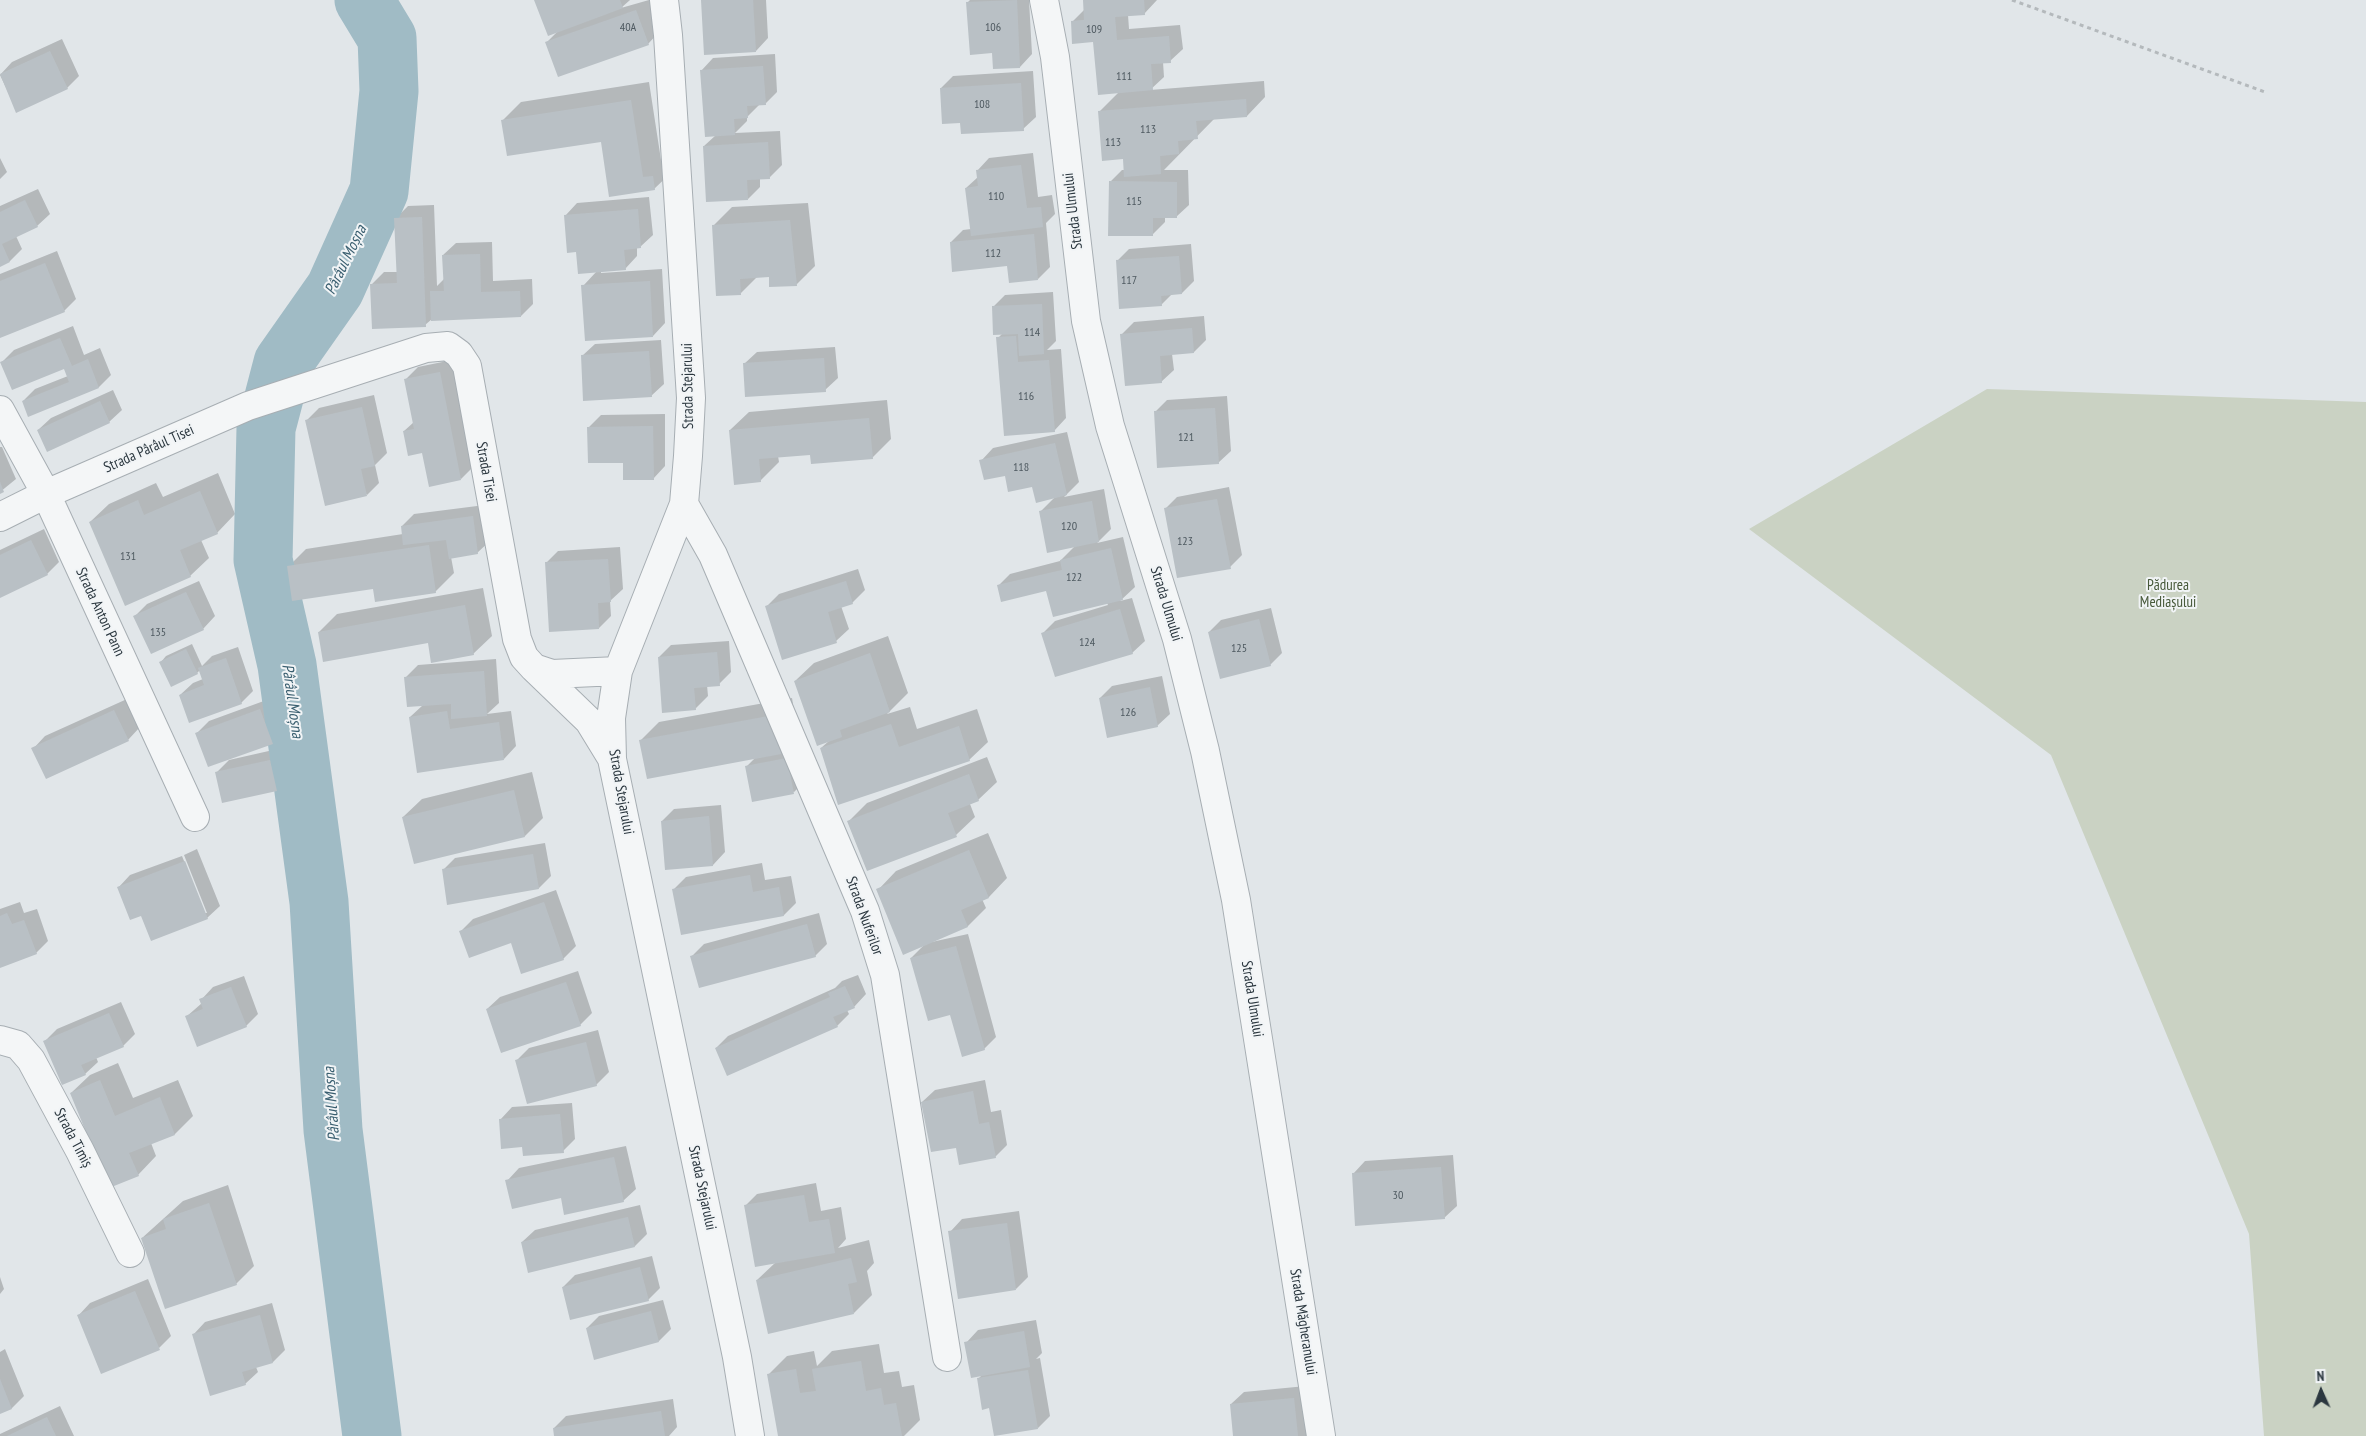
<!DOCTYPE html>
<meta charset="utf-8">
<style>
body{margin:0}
#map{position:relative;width:2366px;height:1436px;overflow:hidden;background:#e1e6e9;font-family:"PT Sans Narrow",sans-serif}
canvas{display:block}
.north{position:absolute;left:2296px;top:1366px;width:50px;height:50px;-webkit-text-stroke:4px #f1f4f6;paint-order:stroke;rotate:358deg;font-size:14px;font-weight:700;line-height:20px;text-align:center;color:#2b373f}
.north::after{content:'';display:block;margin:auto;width:18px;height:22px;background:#2b373f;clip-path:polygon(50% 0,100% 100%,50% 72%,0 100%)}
</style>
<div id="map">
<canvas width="2366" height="1436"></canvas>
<div class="north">N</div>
</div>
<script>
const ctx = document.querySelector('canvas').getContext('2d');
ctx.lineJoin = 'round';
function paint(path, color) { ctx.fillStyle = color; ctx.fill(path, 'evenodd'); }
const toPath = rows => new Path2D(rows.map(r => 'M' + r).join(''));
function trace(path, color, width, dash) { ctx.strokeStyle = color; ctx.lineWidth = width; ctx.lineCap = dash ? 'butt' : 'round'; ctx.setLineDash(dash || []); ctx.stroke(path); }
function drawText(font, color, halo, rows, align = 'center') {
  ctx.font = font + ' "PT Sans Narrow",sans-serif'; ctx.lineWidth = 4; ctx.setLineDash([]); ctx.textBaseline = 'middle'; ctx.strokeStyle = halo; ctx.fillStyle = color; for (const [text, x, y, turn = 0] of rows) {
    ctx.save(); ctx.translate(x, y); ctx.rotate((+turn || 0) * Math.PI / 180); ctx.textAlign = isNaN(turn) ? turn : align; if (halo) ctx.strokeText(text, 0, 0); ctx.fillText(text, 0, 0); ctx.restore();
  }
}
const green = toPath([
 [1987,389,2366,402,2366,1436,2264,1436,2249,1234,2051,755,1749,529]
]);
const shadow = toPath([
 [535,0,630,0,621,8,649,0,660,31,648,44,547,42,558,31],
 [702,0,766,0,768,38,756,51],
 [970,0,1029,0,1032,54,1020,67,994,68,993,52,968,2],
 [1084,0,1157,0,1144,14,1128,15,1129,29,1180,25,1183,49,1170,61,1163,62,1164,77,1150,90,1264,81,1265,97,1247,116,1215,118,1164,170,1188,170,1189,205,1176,217,1165,217,1165,222,1153,234,1110,182,1122,170,1125,170,1124,158,1099,112,1119,92,1095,40,1072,22,1085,9],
 [62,39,79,76,67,88,17,111,0,75,12,62],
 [775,54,777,92,765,104,760,104,747,117,747,121,735,133,780,131,782,165,769,178,760,178,760,187,748,199,704,146,716,135,701,71,713,58],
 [1033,71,1036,117,1023,129,961,122,941,88,953,76],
 [649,82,661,160,671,158,673,171,654,189,602,140,502,121,521,102],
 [1033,153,1038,197,1052,195,1055,214,1046,223,1050,267,1038,279,951,242,963,230,971,229,966,188,978,177,977,171,989,158],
 [0,158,7,172,0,179],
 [38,189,50,214,37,226,16,236,22,249,10,261,0,266,0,206],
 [649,197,653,235,640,247,637,247,637,256,625,269,601,271,601,273,662,269,665,323,653,336,583,286,597,271,577,251,565,216,577,203],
 [808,203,815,266,796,285,770,276,758,276,740,294,714,225,732,207],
 [434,205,437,286,444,279,443,255,456,243,492,242,493,281,532,279,533,304,521,316,432,319,425,325,372,284,384,272,398,272,396,218,408,206],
 [1191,244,1194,281,1182,293,1172,294,1161,305,1117,261,1129,249],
 [57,251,76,299,64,311,0,336,0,274],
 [1053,292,1056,341,1047,350,1061,349,1066,418,1054,431,998,338,1002,334,993,307,1005,295],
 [1204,316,1206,340,1194,352,1172,354,1174,370,1161,382,1122,334,1134,322],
 [73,326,84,355,100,348,111,375,99,387,29,415,23,401,35,389,68,376,64,368,1,363,14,350],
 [661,340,664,384,651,396,582,356,595,344],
 [835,347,838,378,825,390,744,364,757,352],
 [452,360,473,467,461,479,423,452,404,431,414,422,406,379,418,367],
 [113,390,122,410,109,422,38,430,51,418],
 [374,395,387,453,375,465,379,483,367,495,307,420,319,408],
 [1227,396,1231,451,1218,463,1155,412,1167,400],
 [887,400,891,439,872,458,811,453,778,456,779,462,760,481,730,430,749,412],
 [665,414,665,466,653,479,624,461,589,427,601,415],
 [1067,432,1079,482,1064,497,1104,489,1111,529,1097,543,1123,537,1135,587,1120,601,1132,598,1145,641,1132,653,1043,633,1055,621,1108,605,1107,603,1047,590,998,586,1010,574,1060,561,1076,545,1040,512,1055,497,981,461,993,448],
 [0,447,2,447,16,479,0,492],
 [218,473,235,514,217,533,201,540,209,558,190,576,90,522,109,504,156,483,163,497],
 [1229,487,1242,555,1230,567,1165,509,1177,497],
 [485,505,490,541,477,553,451,557,454,573,435,592,374,588,288,567,306,549,403,534,402,526,414,514],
 [44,529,59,562,47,574,0,596,0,550],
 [620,547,623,589,610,601,611,616,599,628,546,563,558,551],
 [858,569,865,590,852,603,841,606,849,629,836,641,766,607,779,594],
 [199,581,215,616,203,629,135,616,147,604],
 [483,588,492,636,473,654,429,641,319,632,337,614],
 [1271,608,1282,653,1270,665,1209,632,1221,620],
 [888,636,908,693,887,714,910,707,917,729,977,709,988,742,969,760,821,748,830,740,795,681,814,663],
 [729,641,731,672,719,684,707,685,708,696,695,709,659,657,671,645],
 [192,644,202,666,212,656,238,647,253,691,241,703,180,695,193,683,203,679,200,670,197,673,161,662,166,656],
 [496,659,499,703,487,714,511,711,516,746,504,759,410,717,423,705,406,677,418,665],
 [1162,676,1170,714,1157,726,1100,698,1112,686],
 [272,698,284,731,272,743,197,733,209,721],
 [792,698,806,780,794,792,746,767,756,757,640,741,659,722],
 [127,699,140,727,128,740,33,749,45,736],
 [282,748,288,777,276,790,216,773,229,760],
 [987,757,997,782,978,800,970,804,975,817,956,835,867,869,849,821,867,803],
 [532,772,543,818,525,836,403,817,422,799],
 [721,805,725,852,713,865,666,869,662,821,674,809],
 [988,833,1007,878,989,897,982,899,986,908,968,926,927,943,968,934,996,1037,984,1049,951,1013,911,958,925,944,878,890,896,871],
 [545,843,551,876,539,888,443,870,455,858],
 [197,849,220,906,207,918,118,888,130,875,182,856,205,913,207,913,184,855],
 [762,863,765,880,791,876,796,903,784,915,682,933,673,890,686,877],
 [556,890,576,946,563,959,511,941,461,931,473,919],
 [20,902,24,913,37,909,48,941,36,953,0,966,0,909],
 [819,913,827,944,815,956,692,956,704,944],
 [578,971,592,1013,580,1025,487,1009,500,997],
 [858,975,866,994,854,1007,847,1010,849,1014,837,1026,716,1048,728,1036,835,988,842,981],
 [244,976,258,1014,246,1026,186,1017,202,1003,201,1000,213,987],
 [121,1002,135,1034,123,1046,96,1057,98,1062,85,1074,45,1041,57,1029],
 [598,1030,609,1072,596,1085,517,1060,529,1048],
 [118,1063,133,1098,178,1080,193,1116,175,1134,151,1143,156,1156,138,1175,71,1093,90,1075],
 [985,1080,991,1112,1001,1110,1007,1145,995,1157,957,1146,922,1102,935,1090],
 [572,1103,575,1139,563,1151,523,1146,500,1120,512,1107],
 [626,1146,636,1189,623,1201,562,1197,507,1181,519,1168],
 [1453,1155,1457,1206,1444,1218,1353,1174,1365,1161],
 [816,1183,821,1211,841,1207,846,1239,838,1248,869,1240,874,1263,867,1271,872,1295,854,1313,757,1280,776,1262,745,1206,757,1194],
 [228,1185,254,1266,236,1284,142,1238,183,1201],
 [640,1205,647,1234,635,1246,522,1242,535,1230],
 [1019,1211,1028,1277,1016,1289,950,1232,962,1219],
 [652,1256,660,1288,648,1300,563,1287,575,1275],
 [0,1277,4,1289,0,1294],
 [148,1279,171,1336,159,1348,78,1316,90,1303],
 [663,1300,671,1329,659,1341,587,1328,599,1316],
 [272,1303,285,1350,273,1362,256,1367,258,1372,245,1384,193,1335,205,1322],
 [1036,1320,1042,1353,1036,1359,1040,1358,1050,1416,1038,1428,990,1407,979,1378,983,1374,966,1343,978,1330],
 [879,1344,884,1373,899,1371,902,1387,914,1385,920,1420,904,1436,779,1436,769,1374,787,1356,814,1351,817,1366,832,1351],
 [5,1349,24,1396,12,1408,0,1413,0,1352],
 [1306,1386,1311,1436,1234,1436,1231,1404,1244,1392],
 [673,1399,677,1427,669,1436,555,1436,554,1428,566,1416],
 [60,1406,74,1436,0,1436,0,1434]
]);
const river = toPath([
 [364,0,387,38,389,91,379,191,335,289,283,363,266,428,263,560,287,665,319,902,333,1130,372,1436]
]);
const building = toPath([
 [534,0,620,0,623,8,548,36],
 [701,0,753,0,756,52,704,55],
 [1017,0,1020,68,993,69,992,53,970,55,966,2],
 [1083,0,1144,0,1145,15,1115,17,1117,40,1169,36,1171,63,1151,64,1153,90,1098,95,1093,42,1072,44,1071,21,1084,20],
 [636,10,649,45,558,77,545,42],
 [50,51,68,89,16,113,0,74],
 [763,66,766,105,747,106,748,118,734,119,735,135,705,137,700,70],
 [1021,83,1024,131,961,134,960,123,942,124,940,88],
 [1246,99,1247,117,1196,121,1198,139,1178,141,1179,154,1160,156,1161,174,1124,177,1123,159,1102,161,1098,111],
 [631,100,643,177,653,176,655,190,609,197,601,142,507,156,501,120],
 [768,142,770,179,747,180,748,200,706,202,703,146],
 [1021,165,1027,208,1041,207,1043,227,971,236,965,188,978,186,976,170],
 [1109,181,1177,182,1177,218,1153,218,1153,236,1108,236],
 [25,200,38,227,2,244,10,262,0,267,0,212],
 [638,209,641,248,624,250,626,270,578,274,576,252,567,253,564,215],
 [422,217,426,327,372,329,370,284,397,283,394,218],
 [790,220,797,286,769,287,769,277,740,279,741,295,716,296,712,225],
 [1034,234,1038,280,1009,283,1007,266,952,272,950,242],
 [480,254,481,292,520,291,521,317,431,321,430,291,444,291,442,255],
 [1179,256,1182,294,1161,296,1162,306,1119,309,1116,260],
 [45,263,65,312,0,338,0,281],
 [650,281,653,337,585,341,581,285],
 [1042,304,1044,354,1019,356,1018,334,993,335,992,306],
 [1192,328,1194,353,1160,356,1162,383,1125,386,1120,334],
 [1016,336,1018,362,1049,360,1055,432,1004,436,996,337],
 [60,338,72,366,88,359,99,388,28,417,22,401,69,382,64,369,12,390,0,362],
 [649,351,652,397,583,401,581,355],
 [824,358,826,392,745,397,743,363],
 [440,372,461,480,429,487,422,453,408,456,403,431,414,429,404,379],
 [100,401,110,423,47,452,37,430],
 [362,407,375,466,361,469,367,496,325,506,305,420],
 [1215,408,1219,464,1157,468,1154,411],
 [869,418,873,459,811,464,810,455,759,459,761,482,734,485,729,430],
 [653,426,654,480,623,480,623,463,588,463,587,427],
 [1055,443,1067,495,1036,503,1032,487,1008,492,1005,476,984,480,979,460],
 [0,482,4,492,0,494],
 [200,491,218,534,180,550,191,577,125,606,89,522,138,500,144,515],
 [1217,499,1231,569,1177,578,1164,508],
 [1092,501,1099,542,1047,553,1039,511],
 [473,516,478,554,449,559,446,540,403,545,401,526],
 [31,540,48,575,0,598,0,555],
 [429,545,436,593,375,602,373,589,292,601,287,566],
 [1111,548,1123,600,1053,617,1046,591,1001,602,997,585,1062,570,1060,560],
 [608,559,611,602,598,603,599,629,549,632,545,562],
 [846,581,853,604,828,612,837,643,782,660,765,606],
 [186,592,204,630,151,654,133,616],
 [465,605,474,655,431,663,428,643,323,662,318,632],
 [1120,609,1133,654,1055,677,1041,633],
 [1259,619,1271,666,1220,679,1208,632],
 [186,649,198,674,171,687,159,662],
 [717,652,720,686,694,688,696,710,662,713,658,657],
 [870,653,890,712,840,730,842,737,817,746,794,681],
 [226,658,242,704,189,723,179,695,204,685,198,668],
 [484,671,487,716,451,719,451,704,407,707,404,677],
 [1150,687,1158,727,1107,738,1099,698],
 [260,709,273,744,208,767,195,733],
 [114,710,129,741,46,779,31,748],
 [447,711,450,729,499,722,504,760,417,773,409,717],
 [774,715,781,754,647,779,639,740],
 [891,724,899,747,959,726,970,761,838,805,820,748],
 [787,758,794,794,752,802,745,766],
 [270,760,277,791,222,803,215,772],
 [969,774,979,801,948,813,957,837,867,871,847,821],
 [514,790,525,837,414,864,402,817],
 [709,816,713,866,665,870,661,821],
 [969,850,989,898,961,910,968,927,903,955,876,889],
 [533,854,539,889,447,905,442,869],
 [185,861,208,919,151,941,141,916,130,920,117,887],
 [750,875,753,892,779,887,784,916,681,935,672,889],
 [544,902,564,960,521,974,511,943,469,958,459,931],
 [7,913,12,924,24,920,37,954,0,968,0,916],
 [807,924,816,957,699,988,690,956],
 [956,946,985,1050,962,1057,950,1015,928,1021,910,958],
 [566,982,581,1026,501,1053,486,1009],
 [845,986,855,1008,833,1017,838,1027,727,1076,715,1048,830,997,828,993],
 [231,987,247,1027,197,1047,185,1016,203,1009,199,999],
 [109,1013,124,1047,81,1065,86,1075,62,1085,43,1041],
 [586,1042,597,1086,527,1104,515,1060],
 [100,1080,115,1116,160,1097,175,1135,129,1153,139,1176,109,1188,70,1093],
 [973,1091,979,1124,989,1122,996,1158,959,1165,956,1148,931,1152,921,1102],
 [560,1114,564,1153,523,1156,522,1147,501,1149,499,1119],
 [614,1157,624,1202,564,1215,561,1198,512,1209,505,1180],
 [1441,1167,1445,1219,1355,1226,1352,1173],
 [804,1195,809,1222,829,1219,835,1253,755,1267,744,1205],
 [209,1203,237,1285,165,1309,141,1238,166,1229,163,1219],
 [628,1217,635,1247,528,1273,521,1242],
 [1007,1223,1016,1290,958,1299,948,1231],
 [851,1258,857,1282,848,1284,854,1314,768,1334,756,1280],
 [640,1267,649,1301,570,1320,562,1287],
 [135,1291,160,1350,101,1374,77,1315],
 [651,1311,659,1342,594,1360,586,1328],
 [260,1315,273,1363,242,1372,246,1385,210,1396,192,1334],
 [1024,1331,1030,1367,971,1378,964,1342],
 [861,1361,866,1391,881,1388,884,1405,896,1403,902,1436,778,1436,767,1374,796,1369,800,1393,816,1391,812,1369],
 [1028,1370,1038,1429,994,1436,989,1408,982,1410,977,1378],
 [0,1379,12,1409,0,1414],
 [1294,1398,1298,1436,1233,1436,1230,1404],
 [661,1411,665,1436,554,1436,553,1428],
 [47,1417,56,1436,7,1436]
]);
const path = toPath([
 [2012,0,2265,92]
]);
const street = toPath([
 [664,0,668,35,691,398,688,456,684,504,618,671,611,718,612,759,737,1357,750,1436],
 [1044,0,1055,57,1086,321,1110,426,1177,639,1205,751,1236,900,1321,1436],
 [0,410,46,494,195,817],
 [684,504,713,555,865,911,885,975,947,1357],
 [0,517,46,494,248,406,426,348,448,346,459,354,467,366,517,639,524,657,534,668,552,674,618,671],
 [534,668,589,721,611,757],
 [0,1040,18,1045,31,1060,80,1151,130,1253]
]);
const numberNames = [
 ["40A",628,28],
 ["106",993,28],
 ["109",1094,30],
 ["111",1124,77],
 ["108",982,105],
 ["113",1148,130],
 ["113",1113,143],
 ["110",996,197],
 ["115",1134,202],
 ["112",993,254],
 ["117",1129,281],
 ["114",1032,333],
 ["116",1026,397],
 ["121",1186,438],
 ["118",1021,468],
 ["120",1069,527],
 ["123",1185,542],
 ["131",128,557],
 ["122",1074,578],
 ["135",158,633],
 ["124",1087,643],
 ["125",1239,649],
 ["126",1128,713],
 ["30",1398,1196]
];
const streetNames = [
 ["Strada Ulmului",1073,211,-97],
 ["Strada Stejarului",688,386,-91],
 ["Strada Pârâul Tisei",149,449,-24],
 ["Strada Tisei",486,472,80],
 ["Strada Ulmului",1166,604,73],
 ["Strada Anton Pann",100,612,65],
 ["Strada Stejarului",621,792,80],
 ["Strada Nuferilor",864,916,70],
 ["Strada Ulmului",1252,999,81],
 ["Strada Timiș",73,1138,62],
 ["Strada Stejarului",702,1188,78],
 ["Strada Măgheranului",1303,1322,81]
];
const parkNames = [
 ["Pădurea",2168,586],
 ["Mediașului",2168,603]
];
const waterNames = [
 ["Pârâul Moșna",346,260,-64],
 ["Pârâul Moșna",292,701,82],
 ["Pârâul Moșna",332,1104,-94]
];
paint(green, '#cad2c3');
paint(shadow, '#0003');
trace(river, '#a0bbc5', 59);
paint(building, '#b9c0c5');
trace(street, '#a7aeb3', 30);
trace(path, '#b4b9bc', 3, [4, 4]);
trace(street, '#f4f6f7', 28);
drawText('12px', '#4e5960', null, numberNames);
drawText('15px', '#2b373f', '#f1f4f6', streetNames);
drawText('15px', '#47593a', '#f1f4f6', parkNames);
drawText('italic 16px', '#395e6f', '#f1f4f6', waterNames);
</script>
